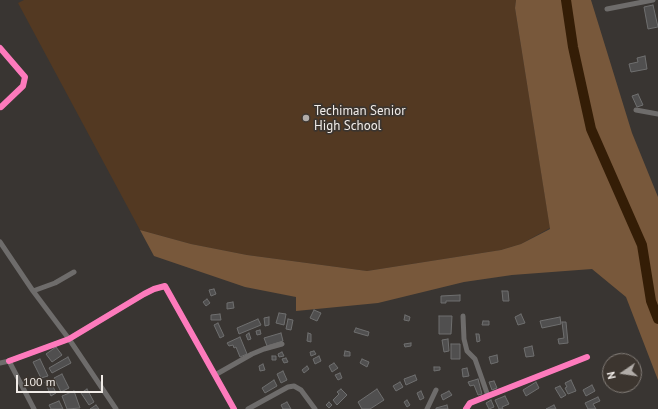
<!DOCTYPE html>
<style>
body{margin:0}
#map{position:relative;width:658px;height:409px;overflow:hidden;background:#393532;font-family:"PT Sans",sans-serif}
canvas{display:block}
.north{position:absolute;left:602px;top:353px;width:40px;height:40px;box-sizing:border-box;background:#3c352f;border:1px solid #847e79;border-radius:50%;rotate:257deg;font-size:11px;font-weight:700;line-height:16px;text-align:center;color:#f1ece8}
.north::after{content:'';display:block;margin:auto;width:14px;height:18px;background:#b1aca8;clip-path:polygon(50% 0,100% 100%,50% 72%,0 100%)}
.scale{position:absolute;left:16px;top:375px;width:87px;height:18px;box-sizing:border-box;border:2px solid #f1ece8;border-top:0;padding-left:5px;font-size:12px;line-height:14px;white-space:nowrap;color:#f1ece8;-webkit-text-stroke:3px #3c352f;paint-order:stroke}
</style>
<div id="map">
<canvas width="658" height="409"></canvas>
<div class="north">N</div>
<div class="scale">100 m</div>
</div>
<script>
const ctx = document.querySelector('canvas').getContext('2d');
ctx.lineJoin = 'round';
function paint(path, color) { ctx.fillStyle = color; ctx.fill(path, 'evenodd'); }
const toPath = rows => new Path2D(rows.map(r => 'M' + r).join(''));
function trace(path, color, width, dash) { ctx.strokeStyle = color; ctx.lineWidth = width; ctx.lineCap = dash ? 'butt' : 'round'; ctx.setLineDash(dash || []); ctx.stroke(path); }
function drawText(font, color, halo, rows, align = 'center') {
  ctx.font = font + ' "PT Sans",sans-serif'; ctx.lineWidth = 3.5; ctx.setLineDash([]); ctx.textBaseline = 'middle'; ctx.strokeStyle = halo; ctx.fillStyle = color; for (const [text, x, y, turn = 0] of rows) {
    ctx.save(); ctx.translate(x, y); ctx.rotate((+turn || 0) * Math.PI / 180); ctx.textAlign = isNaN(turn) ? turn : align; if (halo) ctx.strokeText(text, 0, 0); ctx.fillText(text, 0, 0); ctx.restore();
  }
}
const green = toPath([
 [24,0,516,0,515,8,550,228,521,244,501,250,367,271,247,255,191,244,140,230,18,3]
]);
const forest = toPath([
 [516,0,591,0,632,133,658,197,658,380,626,297,592,269,512,275,464,282,378,303,296,311,296,297,245,287,154,256,140,230,191,244,247,255,367,271,501,250,521,244,550,229,515,8]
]);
const river = toPath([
 [566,0,573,47,591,129,642,245,651,301,658,319]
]);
const building = toPath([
 [653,5,658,27,648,29,644,7,653,5],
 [645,56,647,69,631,72,629,64,638,62,637,58,645,56],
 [638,94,643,105,637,107,632,96,638,94],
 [214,289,216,294,211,296,209,290,214,289],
 [502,291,508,291,509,301,503,301,502,291],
 [460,295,460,301,446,301,446,303,441,303,441,296,460,295],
 [207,299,210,303,206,306,203,302,207,299],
 [233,302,234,308,227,309,227,303,233,302],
 [314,310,321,313,317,321,310,318,314,310],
 [279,313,286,314,284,325,276,323,279,313],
 [220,314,221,320,211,320,211,315,220,314],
 [521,314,525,323,518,325,515,317,521,314],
 [405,315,410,317,409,321,404,320,405,315],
 [439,316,452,316,451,334,439,334,439,316],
 [269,317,269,325,265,326,264,318,269,317],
 [560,317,561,324,542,328,540,321,560,317],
 [258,319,261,325,239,334,237,328,258,319],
 [288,319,293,320,291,330,286,329,288,319],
 [483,321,489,321,489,325,482,325,483,321],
 [562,322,566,322,568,343,559,344,558,339,564,338,562,322],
 [218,323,224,336,220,338,214,325,218,323],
 [356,328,369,332,368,336,354,332,356,328],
 [260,330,261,334,257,335,256,331,260,330],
 [249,333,251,339,248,340,246,335,249,333],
 [281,333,283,341,267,346,264,338,281,333],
 [308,333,311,334,311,342,307,341,308,333],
 [476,334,479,334,480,341,477,342,476,334],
 [240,337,247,354,240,357,236,347,234,348,233,345,229,346,227,343,240,337],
 [448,339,449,351,444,352,442,340,448,339],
 [411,343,411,346,405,347,404,344,411,343],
 [451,344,460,344,460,359,451,359,451,344],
 [532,346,534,356,526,357,524,348,532,346],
 [56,347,62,355,52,362,46,354,56,347],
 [314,351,316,354,311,356,310,352,314,351],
 [345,351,350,352,350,356,344,356,345,351],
 [282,352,284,356,279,357,278,354,282,352],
 [497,355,498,362,491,364,489,357,497,355],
 [272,356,276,356,276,360,272,360,272,356],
 [319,356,321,361,315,364,313,359,319,356],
 [68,357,71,363,52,373,49,368,68,357],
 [286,358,288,362,284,363,282,359,286,358],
 [40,359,48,376,41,378,33,362,40,359],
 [362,359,369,362,367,367,360,363,362,359],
 [334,363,338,368,332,372,329,366,334,363],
 [263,364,265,370,260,371,259,366,263,364],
 [307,366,309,369,304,373,302,370,307,366],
 [434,367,440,367,440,370,434,371,434,367],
 [467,368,469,376,463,377,462,369,467,368],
 [283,371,287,380,281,383,277,374,283,371],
 [340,373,342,378,338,380,335,375,340,373],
 [62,374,69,388,61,392,54,378,62,374],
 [415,375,417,380,406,385,404,379,415,375],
 [478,379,482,394,478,395,474,385,470,386,468,382,478,379],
 [50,380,56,393,51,396,45,382,50,380],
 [274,380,277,386,265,393,262,388,274,380],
 [571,380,576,391,568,394,565,388,567,387,565,383,571,380],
 [494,381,497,388,492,390,489,382,494,381],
 [400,382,403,387,396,391,393,386,400,382],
 [536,382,539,388,526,396,523,390,536,382],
 [592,385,595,391,586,396,583,390,592,385],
 [560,386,566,395,561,398,555,388,560,386],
 [87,389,94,402,89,405,81,393,87,389],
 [341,389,347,395,337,405,333,400,339,394,337,392,341,389],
 [377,389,384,400,370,409,362,409,358,402,377,389],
 [74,391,80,408,67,409,62,396,74,391],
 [421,391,424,398,420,400,417,393,421,391],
 [449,391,452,395,443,400,441,395,449,391],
 [505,396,509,404,502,407,503,409,499,409,495,400,505,396],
 [598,397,600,401,593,404,596,409,588,409,585,403,598,397],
 [407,400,410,405,407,407,404,402,407,400],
 [491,400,494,407,489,409,486,403,491,400],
 [59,401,63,409,51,409,49,405,59,401],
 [287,402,291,409,283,409,281,405,287,402],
 [329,402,332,405,329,408,326,405,329,402],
 [96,405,99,409,90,409,96,405],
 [447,405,448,409,436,409,436,408,447,405],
 [554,405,556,409,546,409,554,405]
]);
const street = toPath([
 [607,9,653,0],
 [0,48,25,77,23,86,1,107],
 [636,110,658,114],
 [0,242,33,291,69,339,116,409],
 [33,291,55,283,74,272],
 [463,316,464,339,467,351,475,359,488,396],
 [9,361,69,339,144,294,154,289,165,286,234,409],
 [0,363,9,361,34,409],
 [215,375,252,354,264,349,282,344],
 [248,409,288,387,294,386,301,390,315,409],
 [427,409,436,390],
 [466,409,470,403,587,357]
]);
const cycleway = toPath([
 [0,48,25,77,23,86,1,107],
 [9,361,69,339,144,294,154,289,165,286,234,409],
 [466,409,470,403,587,357]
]);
const markers = [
 [306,118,4,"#b1aca8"]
];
const poiNames = [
 ["Techiman Senior",314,111],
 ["High School",314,126]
];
paint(green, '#533922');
paint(forest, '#78583b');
trace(river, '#341d06', 10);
paint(building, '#504f4f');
trace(building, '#6f6f6f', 1);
trace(street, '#6e6c6b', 5);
trace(cycleway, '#fd7abc', 6);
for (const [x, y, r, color] of markers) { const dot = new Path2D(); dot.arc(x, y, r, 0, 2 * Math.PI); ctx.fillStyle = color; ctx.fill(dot); trace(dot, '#3c352f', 1.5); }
drawText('13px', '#f1ece8', '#3c352f', poiNames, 'left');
</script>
